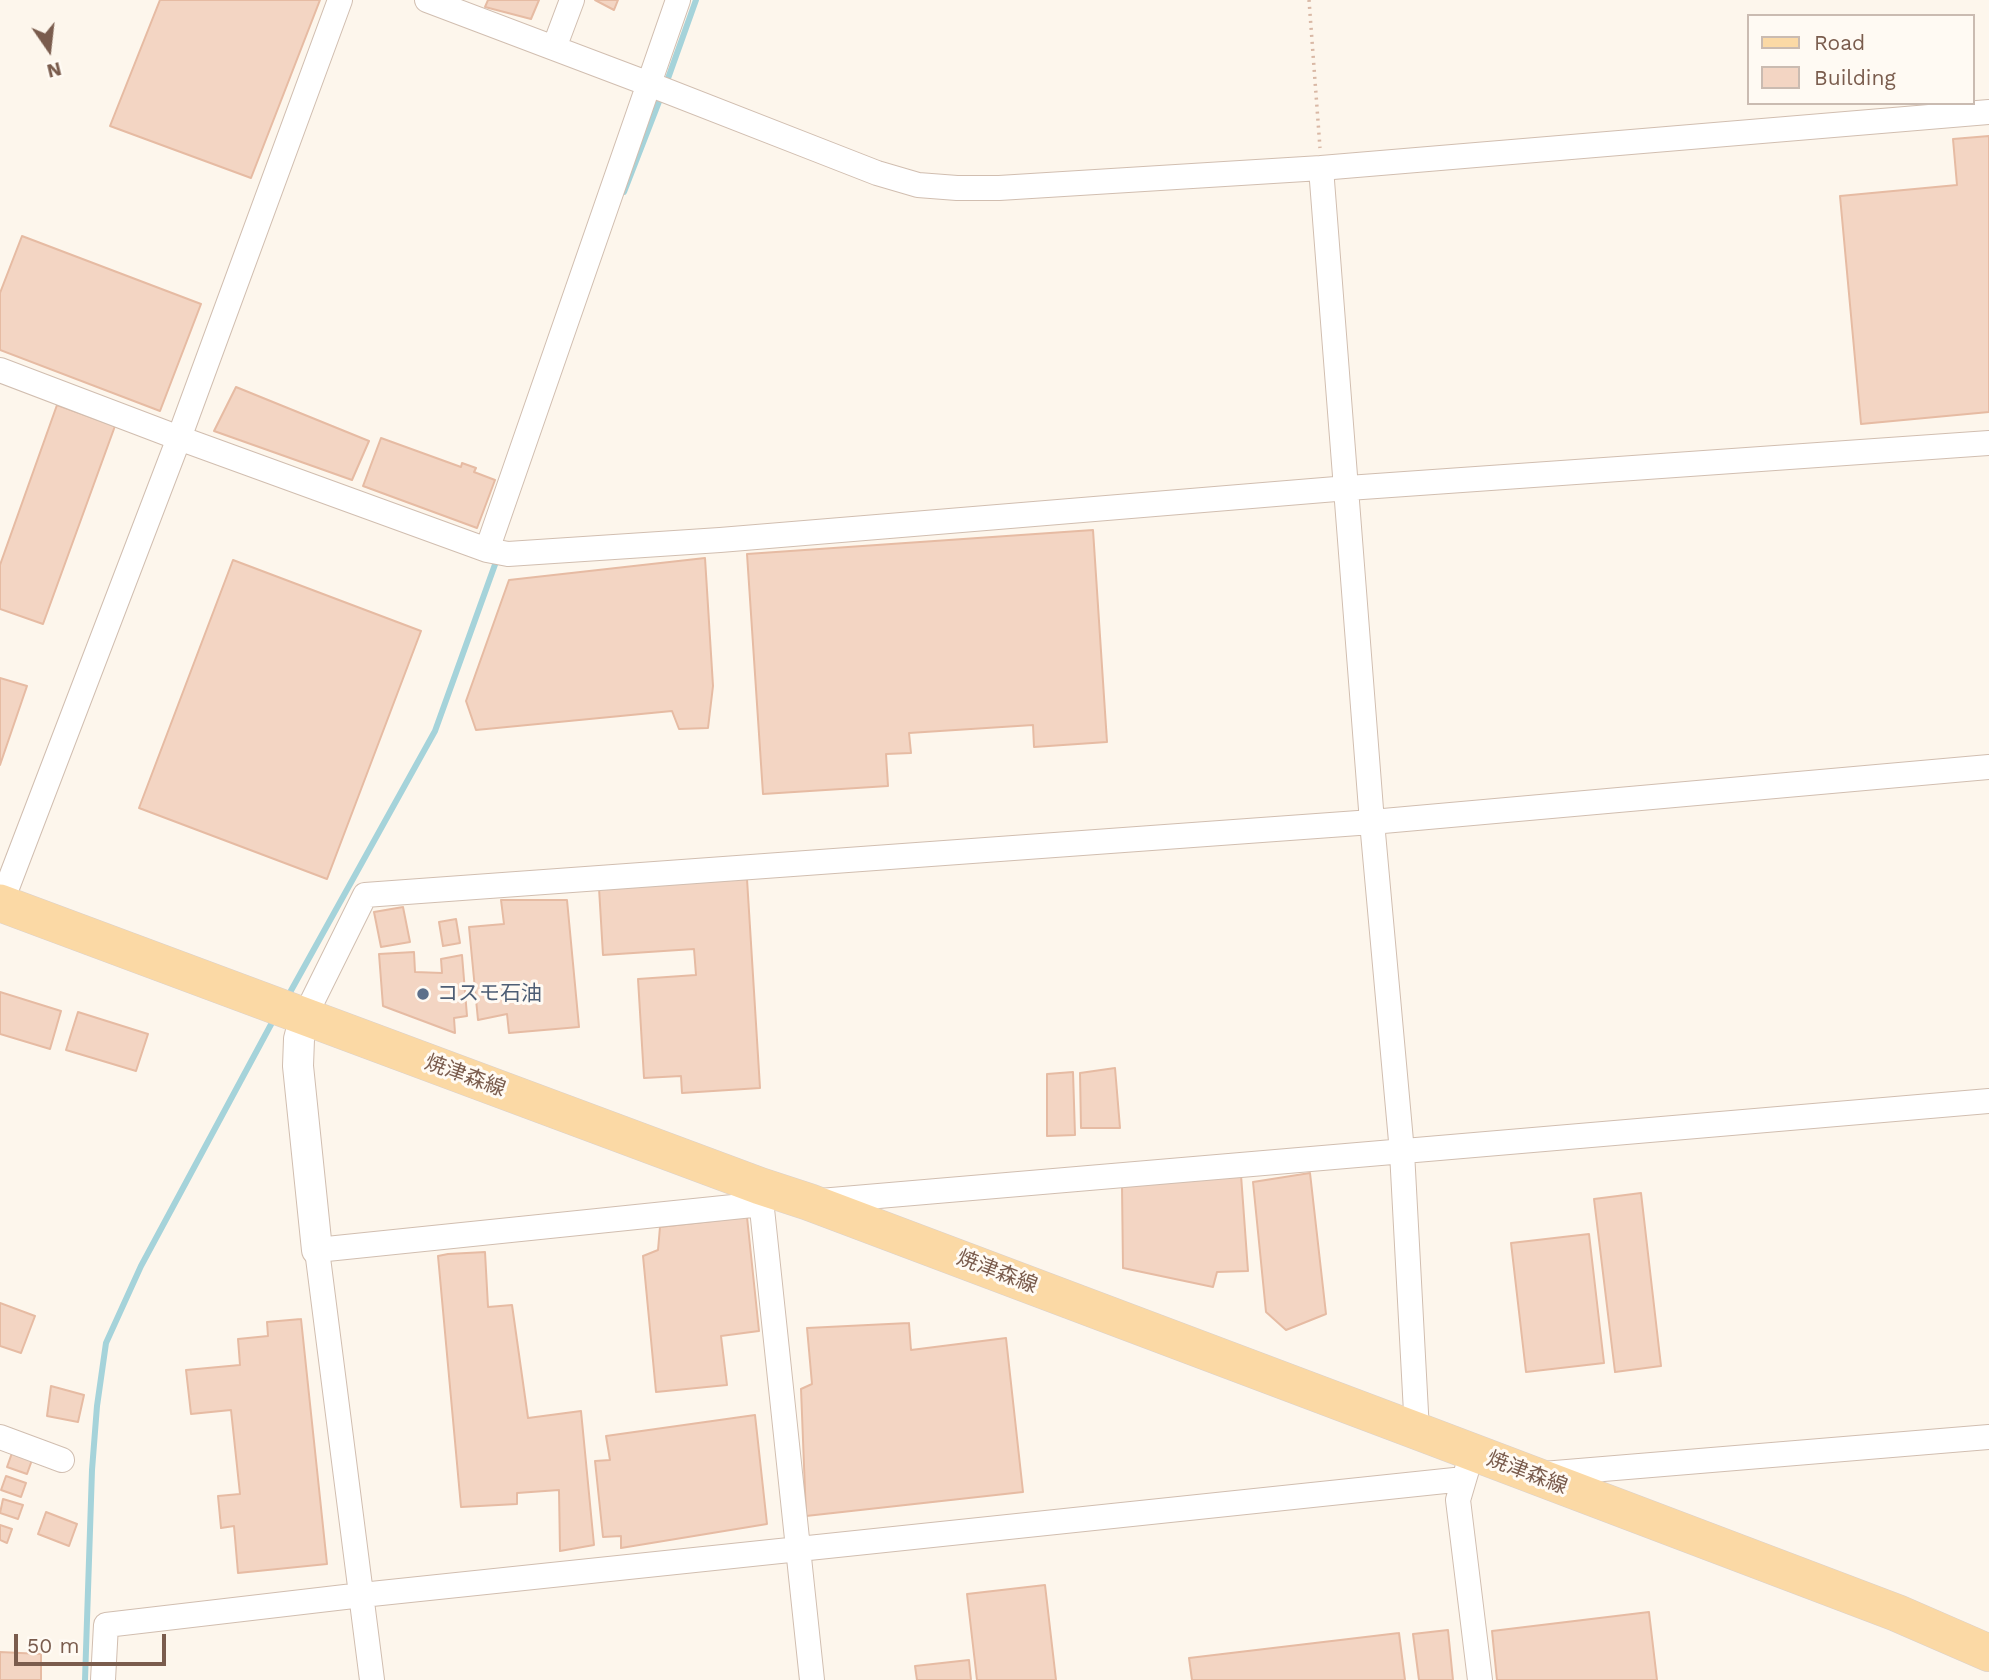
<!DOCTYPE html>
<meta charset="utf-8">
<style>
body{margin:0}
#map{position:relative;width:1989px;height:1680px;overflow:hidden;background:#fdf6ec;font-family:"Work Sans",sans-serif}
canvas{display:block}
.legend{position:absolute;left:1747px;top:14px;width:228px;height:91px;box-sizing:border-box;background:#fffaf3;border:2px solid #cabbb1;margin:0;padding:9px 12px;list-style:none;font-size:21px;color:#7a5c4d}
.legend li{display:flex;align-items:center;gap:14px;height:35px}
.legend b{width:35px;border:2px solid #cabbb1}
.north{position:absolute;left:14px;top:14px;width:70px;height:70px;-webkit-text-stroke:5px #fffaf3;paint-order:stroke;rotate:166deg;font-size:19px;font-weight:700;line-height:28px;text-align:center;color:#7a5c4d}
.north::after{content:'';display:block;margin:auto;width:24px;height:32px;background:#7a5c4d;clip-path:polygon(50% 0,100% 100%,50% 72%,0 100%)}
.scale{position:absolute;left:14px;top:1634px;width:152px;height:32px;box-sizing:border-box;border:4px solid #7a5c4d;border-top:0;padding-left:9px;font-size:21px;line-height:24px;white-space:nowrap;color:#7a5c4d;-webkit-text-stroke:5px #fffaf3;paint-order:stroke}
</style>
<div id="map">
<canvas width="1989" height="1680"></canvas>
<ul class="legend">
<li><b style="height:9px;background:#fbd9a5"></b>Road</li>
<li><b style="height:19px;background:#f3d5c3"></b>Building</li>
</ul>
<div class="north">N</div>
<div class="scale">50 m</div>
</div>
<script>
const ctx = document.querySelector('canvas').getContext('2d');
ctx.lineJoin = 'round';
const toPath = rows => new Path2D(rows.map(r => 'M' + r).join(''));
function trace(path, color, width, dash) { ctx.strokeStyle = color; ctx.lineWidth = width; ctx.lineCap = dash ? 'butt' : 'round'; ctx.setLineDash(dash || []); ctx.stroke(path); }
function paint(path, color) { ctx.fillStyle = color; ctx.fill(path, 'evenodd'); }
function drawText(font, color, halo, rows, align = 'center') {
  ctx.font = font + ' "Work Sans","Noto Sans JP",sans-serif'; ctx.lineWidth = 6; ctx.setLineDash([]); ctx.textBaseline = 'middle'; ctx.strokeStyle = halo; ctx.fillStyle = color; for (const [text, x, y, turn = 0] of rows) {
    ctx.save(); ctx.translate(x, y); ctx.rotate((+turn || 0) * Math.PI / 180); ctx.textAlign = isNaN(turn) ? turn : align; if (halo) ctx.strokeText(text, 0, 0); ctx.fillText(text, 0, 0); ctx.restore();
  }
}
const stream = toPath([
 [666,84,696,0],
 [624,192,662,94],
 [288,996,435,731,497,559],
 [85,1680,92,1470,97,1406,106,1343,141,1266,275,1017]
]);
const building = toPath([
 [160,0,320,0,251,178,110,126,160,0],
 [488,0,539,0,531,19,485,7,488,0],
 [595,0,618,0,614,10,595,0],
 [1989,136,1989,412,1861,424,1840,196,1957,185,1953,139,1989,136],
 [22,236,201,304,160,411,0,350,0,293,22,236],
 [236,387,369,441,352,480,214,431,236,387],
 [57,405,115,426,43,624,0,609,0,565,57,405],
 [381,438,461,467,462,463,476,468,474,472,495,480,477,528,363,486,381,438],
 [1093,530,1107,742,1034,747,1033,725,909,733,911,753,886,754,888,786,763,794,747,554,1093,530],
 [705,558,713,686,708,728,679,729,672,711,476,730,466,701,509,580,705,558],
 [233,560,421,631,327,879,139,808,233,560],
 [0,678,27,686,0,765,0,678],
 [747,879,760,1088,682,1093,681,1076,644,1078,638,979,696,975,694,949,603,955,599,888,747,879],
 [501,900,567,900,579,1027,509,1033,507,1014,478,1020,469,927,504,924,501,900],
 [403,907,410,942,381,947,374,912,403,907],
 [456,919,460,943,443,946,439,922,456,919],
 [414,952,415,972,442,973,441,959,462,955,467,1016,454,1018,455,1033,383,1006,379,954,414,952],
 [0,992,61,1011,50,1049,0,1034,0,992],
 [78,1012,148,1034,136,1071,66,1050,78,1012],
 [1115,1068,1120,1128,1081,1128,1080,1073,1115,1068],
 [1073,1072,1075,1135,1047,1136,1047,1074,1073,1072],
 [1310,1173,1326,1314,1286,1330,1266,1312,1253,1182,1310,1173],
 [1241,1175,1248,1271,1217,1272,1213,1287,1123,1268,1122,1186,1241,1175],
 [1641,1193,1661,1366,1615,1372,1594,1199,1641,1193],
 [747,1217,759,1331,721,1336,727,1385,656,1392,643,1256,658,1250,660,1227,747,1217],
 [1589,1234,1604,1363,1526,1372,1511,1243,1589,1234],
 [485,1252,488,1307,512,1305,528,1418,581,1411,594,1545,560,1551,559,1490,517,1493,517,1504,461,1507,438,1256,448,1254,485,1252],
 [0,1303,35,1316,21,1353,0,1346,0,1303],
 [301,1319,327,1564,238,1573,234,1526,221,1528,218,1496,240,1494,231,1410,191,1414,186,1370,240,1365,238,1339,268,1336,267,1322,301,1319],
 [909,1323,911,1350,1006,1338,1023,1492,806,1516,801,1389,812,1384,807,1328,909,1323],
 [51,1386,84,1395,78,1422,47,1416,51,1386],
 [755,1415,767,1524,621,1548,621,1536,603,1537,595,1461,610,1460,606,1436,755,1415],
 [12,1453,32,1460,27,1474,7,1467,12,1453],
 [6,1476,26,1483,21,1497,1,1490,6,1476],
 [3,1499,23,1505,18,1519,0,1513,3,1499],
 [46,1512,77,1524,69,1546,38,1534,46,1512],
 [0,1525,12,1529,7,1543,0,1540,0,1525],
 [1045,1585,1056,1680,977,1680,967,1594,1045,1585],
 [1649,1612,1657,1680,1497,1680,1492,1631,1649,1612],
 [1448,1630,1453,1680,1419,1680,1413,1634,1448,1630],
 [1399,1633,1405,1680,1192,1680,1189,1658,1399,1633],
 [0,1652,41,1654,41,1680,0,1680,0,1652],
 [969,1660,971,1680,917,1680,915,1666,969,1660]
]);
const path = toPath([
 [1309,0,1320,148]
]);
const minor = toPath([
 [427,0,649,84,877,173,918,185,957,188,999,188,1321,168,1989,112],
 [554,48,572,0],
 [1321,168,1372,822,1402,1152,1417,1431],
 [0,370,179,438,487,550,508,554,720,540,1348,488,1989,443],
 [487,550,678,0],
 [0,906,179,438,340,0],
 [305,1016,365,895,1372,822,1989,767],
 [760,1190,812,1680],
 [820,1201,1989,1101],
 [0,1437,62,1460],
 [1468,1466,1458,1500,1480,1680],
 [1543,1474,1989,1437],
 [103,1680,106,1625,362,1595,1464,1479],
 [372,1680,317,1250,762,1204]
]);
const tertiary = toPath([
 [305,1016,299,1039,298,1066,317,1250]
]);
const primary = toPath([
 [0,903,760,1186,809,1202,1417,1431,1897,1613,1989,1653]
]);
const markers = [
 [423,994,7,"#5c6f8a"]
];
const serviceNames = [
 ["コスモ石油",437,994]
];
const streetNames = [
 ["焼津森線",465,1076,20],
 ["焼津森線",997,1272,21],
 ["焼津森線",1527,1473,21]
];
trace(stream, '#a5d3da', 6);
paint(building, '#f3d5c3');
trace(building, '#e6bba3', 2);
trace(minor, '#d1beb0', 26);
trace(tertiary, '#d1beb0', 32);
trace(primary, '#dad1cd', 38);
trace(path, '#d9b8a5', 3.5, [2, 5]);
trace(minor, '#fff', 24);
trace(tertiary, '#fff', 30);
trace(primary, '#fbd9a5', 37);
for (const [x, y, r, color] of markers) { const dot = new Path2D(); dot.arc(x, y, r, 0, 2 * Math.PI); ctx.fillStyle = color; ctx.fill(dot); trace(dot, '#fffaf3', 2.5); }
drawText('21px', '#4e5e75', '#fffaf3', serviceNames, 'left');
drawText('21px', '#7a5c4d', '#fffaf3', streetNames);
</script>
